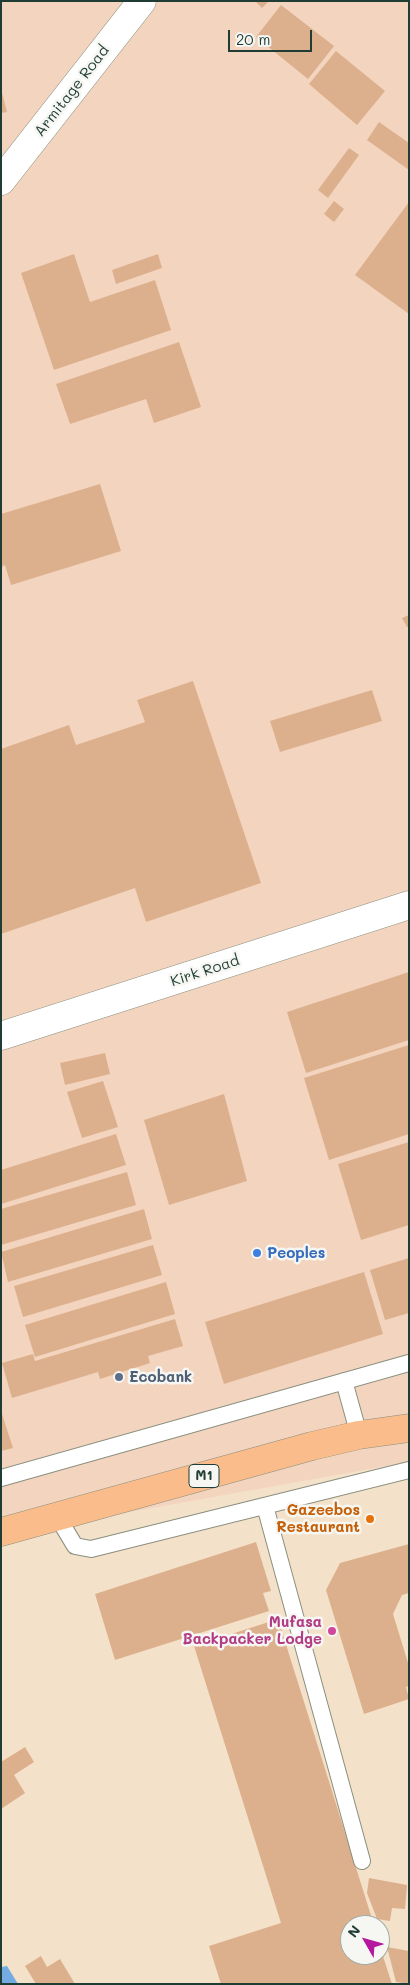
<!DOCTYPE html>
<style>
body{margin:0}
#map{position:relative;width:410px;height:1985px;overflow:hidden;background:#f4e1c9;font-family:Mali,sans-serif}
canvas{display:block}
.frame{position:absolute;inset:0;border:2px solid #1f3d34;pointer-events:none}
.north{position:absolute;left:340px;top:1915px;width:50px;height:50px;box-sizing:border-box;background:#f6f6f2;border:1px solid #a0aca6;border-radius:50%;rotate:308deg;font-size:14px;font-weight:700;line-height:20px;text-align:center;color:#1f3d34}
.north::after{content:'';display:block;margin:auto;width:18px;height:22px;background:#b5179e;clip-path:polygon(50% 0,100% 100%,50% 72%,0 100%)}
.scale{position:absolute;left:228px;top:30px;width:84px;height:22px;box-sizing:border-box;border:2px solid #1f3d34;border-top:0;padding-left:6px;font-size:15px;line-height:18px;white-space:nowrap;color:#1f3d34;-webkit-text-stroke:4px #f6f6f2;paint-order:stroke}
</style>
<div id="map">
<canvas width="410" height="1985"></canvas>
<div class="frame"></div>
<div class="north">N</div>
<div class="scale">20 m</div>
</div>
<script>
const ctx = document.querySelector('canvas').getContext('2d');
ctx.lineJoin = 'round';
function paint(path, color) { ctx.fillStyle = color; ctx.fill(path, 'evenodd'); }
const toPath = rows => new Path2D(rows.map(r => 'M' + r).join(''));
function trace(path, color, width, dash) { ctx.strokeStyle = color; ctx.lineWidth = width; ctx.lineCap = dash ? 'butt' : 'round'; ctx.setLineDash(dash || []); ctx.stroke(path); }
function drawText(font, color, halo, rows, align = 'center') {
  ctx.font = font + ' Mali,sans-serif'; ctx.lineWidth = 5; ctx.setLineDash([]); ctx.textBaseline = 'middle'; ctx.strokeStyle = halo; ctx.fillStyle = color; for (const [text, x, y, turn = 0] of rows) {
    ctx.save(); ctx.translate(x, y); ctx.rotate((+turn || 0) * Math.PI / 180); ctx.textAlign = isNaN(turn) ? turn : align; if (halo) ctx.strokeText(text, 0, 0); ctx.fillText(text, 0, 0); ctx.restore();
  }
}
const built = toPath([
 [1,1,409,1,409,1462,1,1535]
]);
const water = toPath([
 [7,1966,18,1984,1,1984,1,1967]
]);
const building = toPath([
 [255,1,269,1,262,8],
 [281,5,334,46,308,79,256,37],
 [336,51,385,91,357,125,309,84],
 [1,89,7,112,1,113],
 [379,122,409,143,409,170,367,140],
 [349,148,359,155,328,198,318,190],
 [334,201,344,209,334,222,324,214],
 [409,202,409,314,355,275],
 [74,254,90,302,155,280,171,330,54,370,21,273],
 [158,254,162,268,116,284,112,270],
 [179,342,201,407,154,423,146,399,70,424,56,384],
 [100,484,121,551,11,585,5,565,1,567,1,514],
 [409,615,409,627,407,627,402,618],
 [193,681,261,883,146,922,135,888,1,934,1,749,69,725,76,745,145,722,137,700],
 [372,690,382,721,280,752,270,721],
 [409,972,409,1040,306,1073,287,1012],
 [409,1045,409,1134,329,1160,304,1078],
 [105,1053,110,1074,65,1085,60,1063],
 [103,1081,118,1127,82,1138,67,1092],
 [224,1094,247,1181,169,1205,144,1120],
 [116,1134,126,1165,1,1204,1,1170],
 [409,1142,409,1225,361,1240,338,1164],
 [127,1172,136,1205,1,1245,1,1209],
 [144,1209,152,1239,8,1282,1,1252],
 [153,1245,162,1275,23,1317,14,1286],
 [409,1258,409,1313,385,1320,370,1270],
 [364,1272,383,1334,224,1384,205,1322],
 [166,1282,175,1314,35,1357,25,1325],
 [175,1319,183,1346,148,1356,150,1363,100,1379,98,1372,12,1398,2,1363,33,1354,35,1361],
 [1,1411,13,1448,1,1451],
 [256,1542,271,1591,263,1593,269,1611,115,1660,95,1594],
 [409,1544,409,1593,402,1595,393,1614,409,1666,409,1686,406,1687,409,1699,364,1714,326,1590,340,1563],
 [278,1619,374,1925,350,1925,350,1955,380,1955,380,1947,392,1984,221,1984,209,1946,281,1923,194,1646],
 [25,1747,34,1762,14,1775,25,1793,1,1809,1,1762],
 [369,1878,407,1885,405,1909,392,1908,390,1921,377,1919,367,1893],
 [387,1947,409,1951,409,1984,396,1982],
 [41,1956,47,1967,60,1959,75,1984,36,1984,25,1966]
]);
const service = toPath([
 [344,1381,359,1435],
 [1,1478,409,1363],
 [265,1506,362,1861],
 [57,1516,75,1546,91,1549,409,1470]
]);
const minor = toPath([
 [1,181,142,1],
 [1,1036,409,905]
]);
const trunk = toPath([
 [1,1532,312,1446,359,1435,409,1428]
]);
const markers = [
 [257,1253,5,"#3f7fe0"],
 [119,1377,5,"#5c6f8a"],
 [370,1519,5,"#e8710a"],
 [332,1631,5,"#d1479c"]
];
const shields = [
 [204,1476,30]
];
const shieldNames = [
 ["M1",204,1476]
];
const streetNames = [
 ["Armitage Road",72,91,-52],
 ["Kirk Road",205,971,-18]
];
const shopNames = [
 ["Peoples",267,1253]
];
const serviceNames = [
 ["Ecobank",129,1377]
];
const foodNames = [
 ["Gazeebos",360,1510],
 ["Restaurant",360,1527]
];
const hotelNames = [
 ["Mufasa",322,1622],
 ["Backpacker Lodge",322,1639]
];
paint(built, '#f3d4bf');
paint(water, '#73abe2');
paint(building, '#ddb08d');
trace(service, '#8a8f7e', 18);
trace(minor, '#8a8f7e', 29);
trace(trunk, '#8a8f7e', 29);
trace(service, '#fff', 16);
trace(minor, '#fff', 28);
trace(trunk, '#f9bc8a', 28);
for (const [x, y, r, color] of markers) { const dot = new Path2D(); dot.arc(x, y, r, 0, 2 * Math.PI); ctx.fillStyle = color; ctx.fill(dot); trace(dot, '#f6f6f2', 2); }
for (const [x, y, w] of shields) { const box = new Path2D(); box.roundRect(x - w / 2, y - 11.5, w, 23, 4); ctx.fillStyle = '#f6f6f2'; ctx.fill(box); trace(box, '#1f3d34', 1); }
drawText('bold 14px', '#1f3d34', null, shieldNames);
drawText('15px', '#1f3d34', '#f6f6f2', streetNames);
drawText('bold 15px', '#366cbe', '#f6f6f2', shopNames, 'left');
drawText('bold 15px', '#4e5e75', '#f6f6f2', serviceNames, 'left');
drawText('bold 15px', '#c56008', '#f6f6f2', foodNames, 'right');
drawText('bold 15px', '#b23c85', '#f6f6f2', hotelNames, 'right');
</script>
